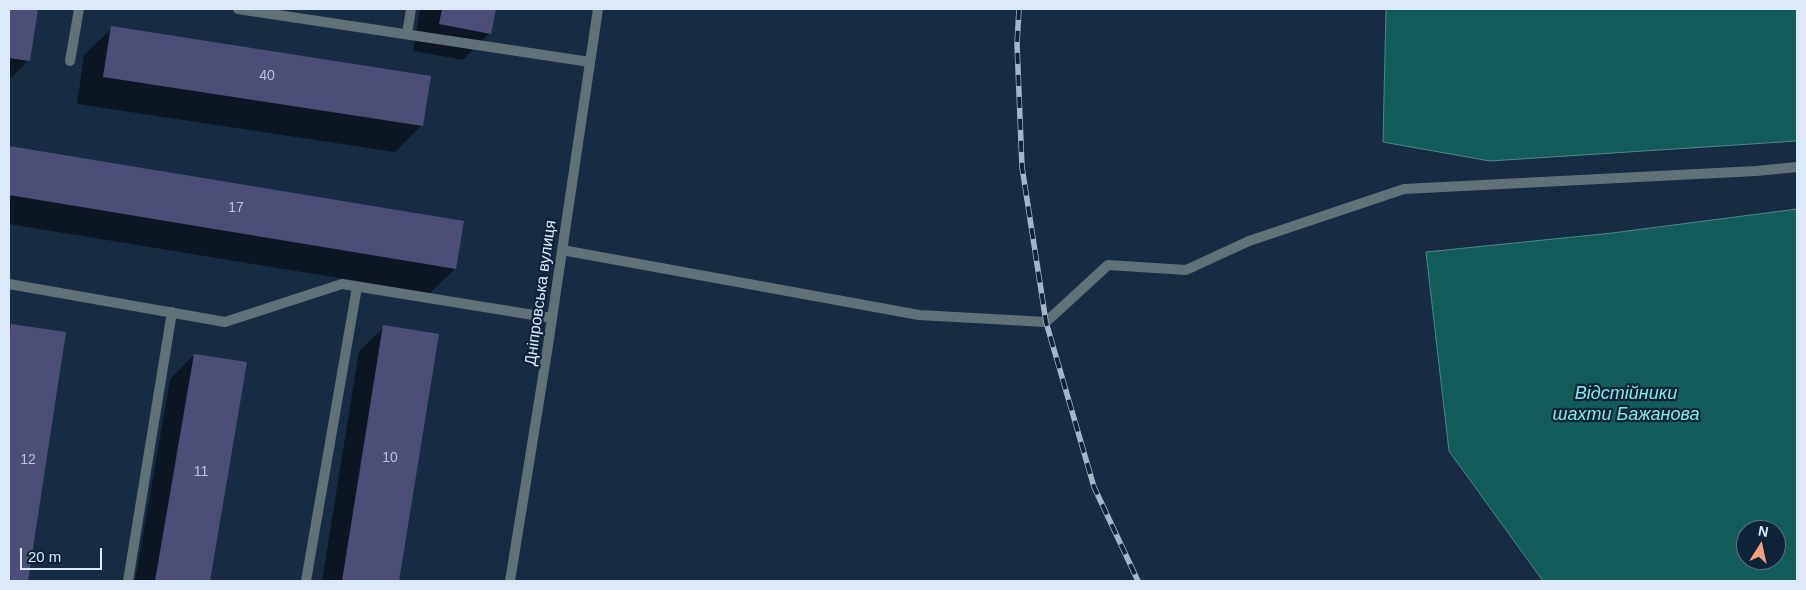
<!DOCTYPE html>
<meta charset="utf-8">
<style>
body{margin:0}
#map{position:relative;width:1806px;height:590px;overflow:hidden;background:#172c43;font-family:Helvetica,sans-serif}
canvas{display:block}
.frame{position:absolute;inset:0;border:10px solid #dce9f8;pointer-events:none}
.north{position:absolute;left:1736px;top:520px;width:50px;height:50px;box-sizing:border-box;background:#0e2238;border:1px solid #607285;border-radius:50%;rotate:10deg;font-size:14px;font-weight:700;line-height:20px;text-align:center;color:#dce9f8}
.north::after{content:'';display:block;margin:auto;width:18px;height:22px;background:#f1a17c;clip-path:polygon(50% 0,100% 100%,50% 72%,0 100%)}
.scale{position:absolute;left:20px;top:548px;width:82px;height:22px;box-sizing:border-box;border:2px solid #dce9f8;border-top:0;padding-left:6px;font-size:15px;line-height:18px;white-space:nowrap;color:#dce9f8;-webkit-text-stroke:4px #0e2238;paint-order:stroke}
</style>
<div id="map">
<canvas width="1806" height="590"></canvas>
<div class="frame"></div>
<div class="north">N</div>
<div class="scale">20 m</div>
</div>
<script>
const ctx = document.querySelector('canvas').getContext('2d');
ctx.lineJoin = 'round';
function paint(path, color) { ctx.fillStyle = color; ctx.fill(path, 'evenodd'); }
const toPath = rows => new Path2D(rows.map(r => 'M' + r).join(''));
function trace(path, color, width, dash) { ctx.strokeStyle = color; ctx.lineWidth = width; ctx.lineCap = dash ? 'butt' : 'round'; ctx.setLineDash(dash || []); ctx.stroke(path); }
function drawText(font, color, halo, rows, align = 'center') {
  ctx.font = font + ' Helvetica,sans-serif'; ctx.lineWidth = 4.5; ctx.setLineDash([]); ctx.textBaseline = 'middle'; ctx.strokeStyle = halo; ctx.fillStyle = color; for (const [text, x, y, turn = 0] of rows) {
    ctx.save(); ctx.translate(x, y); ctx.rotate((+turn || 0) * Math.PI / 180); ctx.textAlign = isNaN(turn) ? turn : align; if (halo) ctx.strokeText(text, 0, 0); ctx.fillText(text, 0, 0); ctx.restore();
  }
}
const water = toPath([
 [1386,9,1797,9,1797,141,1490,161,1383,142,1386,9],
 [1797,209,1797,581,1543,581,1449,451,1426,252,1612,233,1797,209],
 [1746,530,1776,530,1776,560,1746,560,1746,530]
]);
const shadow = toPath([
 [9,9,37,9,29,60,9,80],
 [420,9,494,9,490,33,463,60,413,51],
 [112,28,422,125,395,152,77,104,84,55],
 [9,147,463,222,455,269,430,293,9,224],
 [11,325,65,333,27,581,9,581,9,328],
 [384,327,437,335,398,581,322,581,359,351],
 [194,355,246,364,208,581,135,581,170,379]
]);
const building = toPath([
 [9,9,38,9,30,61,9,58],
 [442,9,496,9,491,34,439,24],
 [111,26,431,76,423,126,103,77],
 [9,146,464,221,456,269,9,195],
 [11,324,66,332,28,581,9,581,9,338],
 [383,325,439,334,399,581,342,581],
 [194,354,247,362,210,581,155,581]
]);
const service = toPath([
 [238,9,590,62],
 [407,34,411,9],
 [70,61,79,9],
 [562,250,919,315,1046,322,1108,265,1186,270,1249,241,1404,189,1756,171,1797,167],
 [9,284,225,322,342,284,552,318],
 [128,581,172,312],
 [306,581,357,287]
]);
const tertiary = toPath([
 [510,581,547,352,598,9]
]);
const rail = toPath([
 [1019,9,1017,44,1022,167,1046,322,1094,487,1138,581]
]);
const numberNames = [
 ["40",267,76],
 ["17",236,208],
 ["10",390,458],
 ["12",28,460],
 ["11",201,472]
];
const streetNames = [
 ["Дніпровська вулиця",541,293,-82]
];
const waterNames = [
 ["Відстійники",1626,394],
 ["шахти Бажанова",1626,415]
];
paint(water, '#125d59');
trace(water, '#4f8789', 1);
paint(shadow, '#0007');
paint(building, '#4d4e78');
trace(service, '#607277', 10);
trace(tertiary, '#607277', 10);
trace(rail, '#a7b6c7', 5.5);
trace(rail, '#0e2238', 4, [11]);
drawText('14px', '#b8c2d8', null, numberNames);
drawText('16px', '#dce9f8', '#0e2238', streetNames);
drawText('italic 18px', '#81ebe4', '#0e2238', waterNames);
</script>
